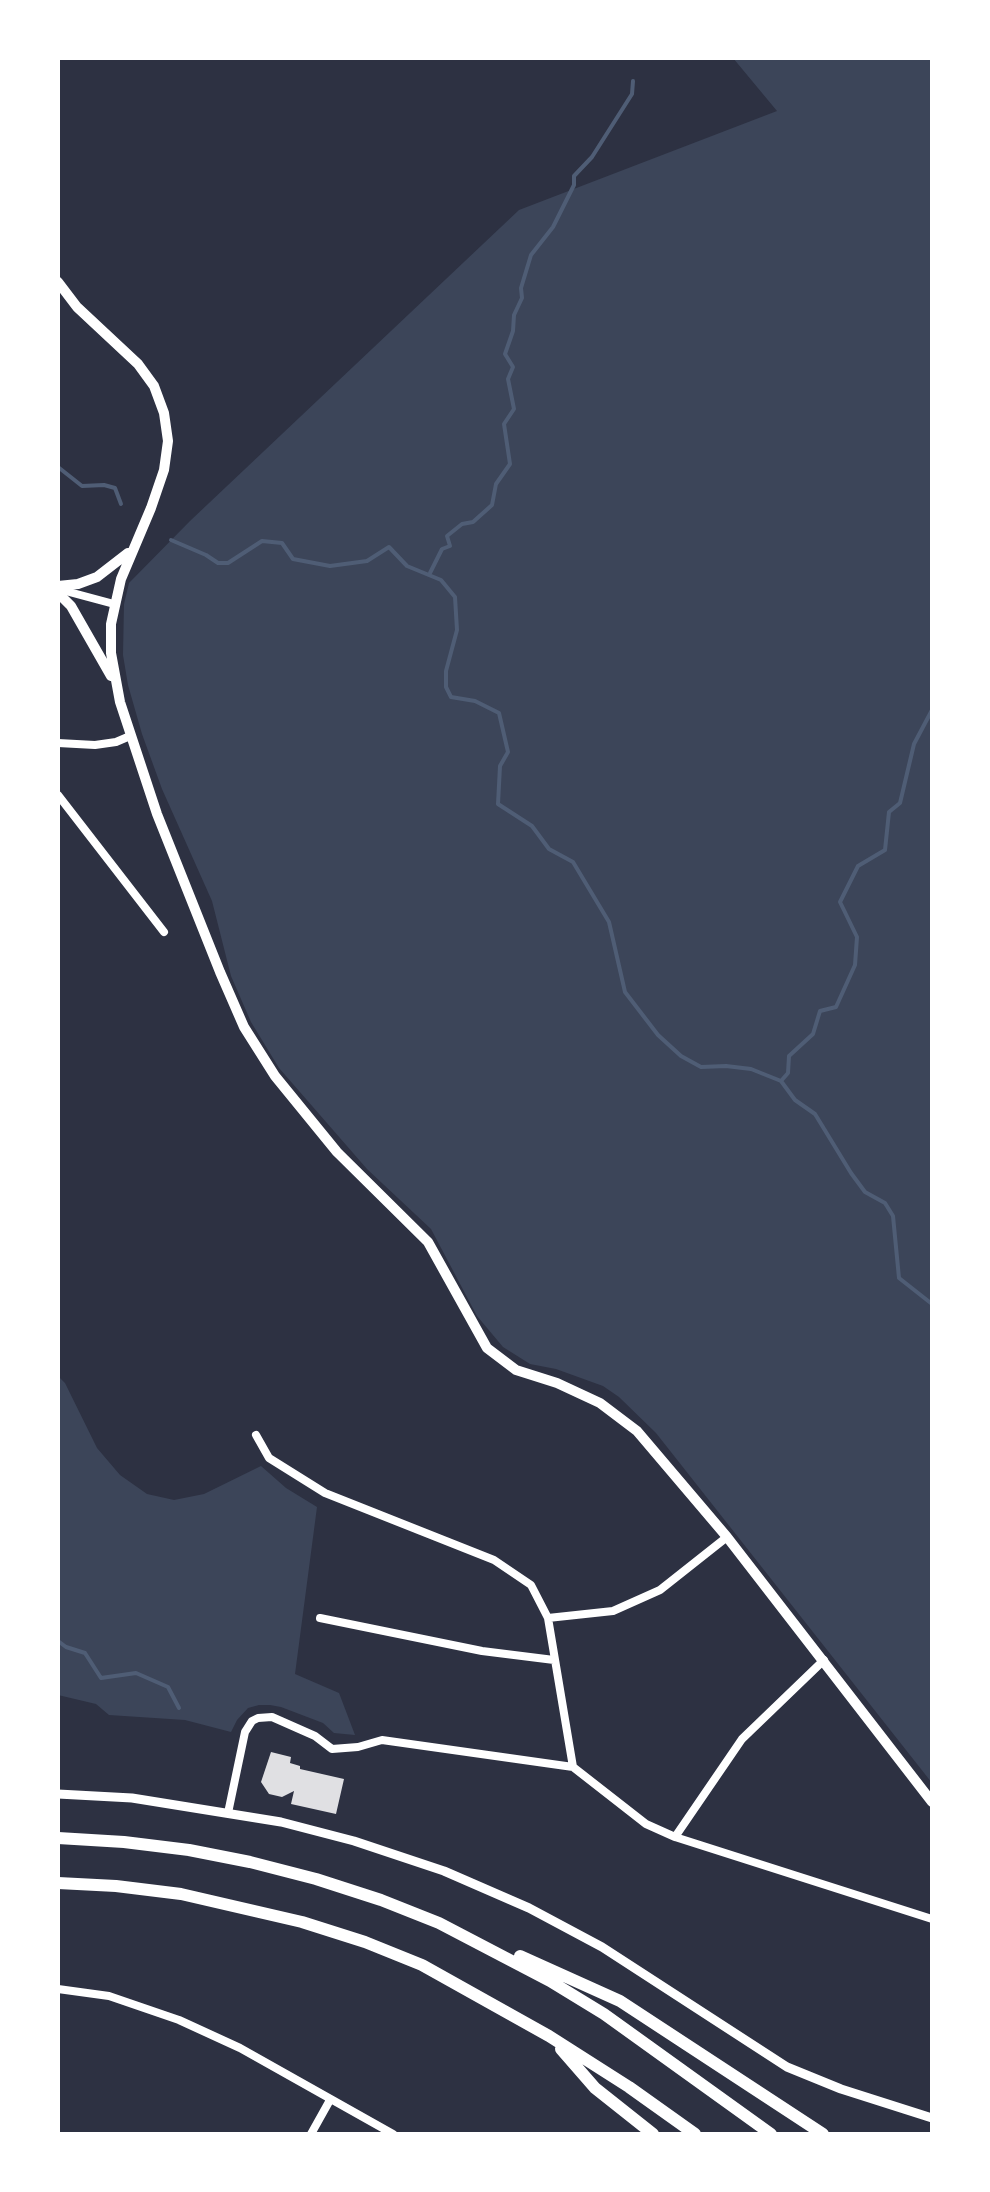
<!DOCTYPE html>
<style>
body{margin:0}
#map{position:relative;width:990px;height:2192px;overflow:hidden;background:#2d3142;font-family:Roboto,sans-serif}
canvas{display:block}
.frame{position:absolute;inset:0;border:60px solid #fff;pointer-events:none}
</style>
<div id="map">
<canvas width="990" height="2192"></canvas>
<div class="frame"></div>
</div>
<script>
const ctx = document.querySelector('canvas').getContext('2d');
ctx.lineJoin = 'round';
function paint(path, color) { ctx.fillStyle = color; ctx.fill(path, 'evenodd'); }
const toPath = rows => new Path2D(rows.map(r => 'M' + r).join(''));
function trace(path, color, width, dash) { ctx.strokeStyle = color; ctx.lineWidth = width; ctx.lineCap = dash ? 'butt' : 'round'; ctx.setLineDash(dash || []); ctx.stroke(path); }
const green = toPath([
 [733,58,932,58,932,1783,656,1433,619,1397,603,1386,556,1369,530,1364,503,1347,477,1316,431,1229,367,1169,279,1068,251,1022,231,976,212,901,162,789,142,734,128,685,123,655,124,604,129,583,190,521,519,210,777,111],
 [58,1376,65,1383,97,1448,120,1475,147,1494,174,1500,204,1494,261,1466,286,1488,317,1507,295,1674,339,1693,355,1735,334,1733,323,1723,281,1707,270,1705,259,1705,248,1708,237,1720,231,1732,185,1720,109,1715,96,1704,58,1695]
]);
const stream = toPath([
 [58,467,82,486,104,485,115,488,121,504],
 [171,540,206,555,218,563,228,563,262,541,282,543,293,559,330,566,367,561,389,547,407,566,441,580,455,597,457,630,446,671,446,687,451,697,475,701,499,713,508,752,500,766,498,804,532,826,549,849,573,862,609,922,625,992,658,1035,681,1056,701,1067,726,1066,751,1069,781,1081,795,1100,815,1114,851,1173,865,1192,885,1203,893,1216,899,1278,932,1304],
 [430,573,442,549,450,546,447,536,462,524,473,522,492,505,496,484,510,464,504,424,514,409,508,379,513,367,505,354,513,331,514,315,522,298,521,288,531,255,553,227,574,185,574,176,592,157,632,94,633,81],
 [781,1081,788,1073,789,1056,813,1034,820,1011,836,1007,855,965,857,937,840,902,858,866,885,850,889,812,900,803,914,744,932,710],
 [58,1641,66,1647,85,1653,101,1678,136,1673,168,1687,179,1708]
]);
const building = toPath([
 [271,1752,291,1757,290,1763,300,1766,300,1769,344,1779,336,1814,291,1804,294,1791,282,1797,269,1794,261,1782]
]);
const minor = toPath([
 [58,589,114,604],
 [58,743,95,745,116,742,130,736],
 [58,795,164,932],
 [256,1435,269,1458,325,1493,494,1560,531,1585,548,1618,573,1767],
 [320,1618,482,1651,554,1660],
 [548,1618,613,1611,660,1590,727,1537],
 [228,1813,245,1732,252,1721,258,1718,272,1717,315,1736,332,1749,358,1747,382,1740,573,1767,646,1824,675,1837,932,1919],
 [675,1837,742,1739,824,1660],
 [58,1989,109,1996,179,2020,240,2048,393,2134],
 [311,2134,330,2100]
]);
const tertiary = toPath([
 [58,1794,132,1798,281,1822,354,1841,444,1871,529,1908,602,1947,787,2067,841,2089,932,2118]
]);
const secondary = toPath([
 [58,282,77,307,138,364,154,386,164,413,168,441,164,470,151,508,121,579,111,624,111,653,120,702,157,814,220,972,244,1027,275,1076,337,1152,428,1242,487,1348,516,1370,557,1383,600,1403,637,1431,727,1537,932,1802],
 [58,586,78,584,97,577,128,553],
 [58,593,71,606,111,676]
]);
const motorway = toPath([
 [58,1838,124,1842,189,1850,250,1862,316,1879,381,1900,439,1923,550,1981,604,2014,771,2134],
 [58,1883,116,1886,181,1894,302,1922,365,1942,422,1965,549,2036,629,2087,695,2134],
 [520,1956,620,2001,823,2134],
 [561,2049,595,2088,653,2134]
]);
paint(green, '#3c4559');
trace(stream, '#4f5d75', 4);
paint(building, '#e0e0e3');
trace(minor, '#fff', 8);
trace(tertiary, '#fff', 9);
trace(secondary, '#fff', 10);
trace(motorway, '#fff', 12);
</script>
